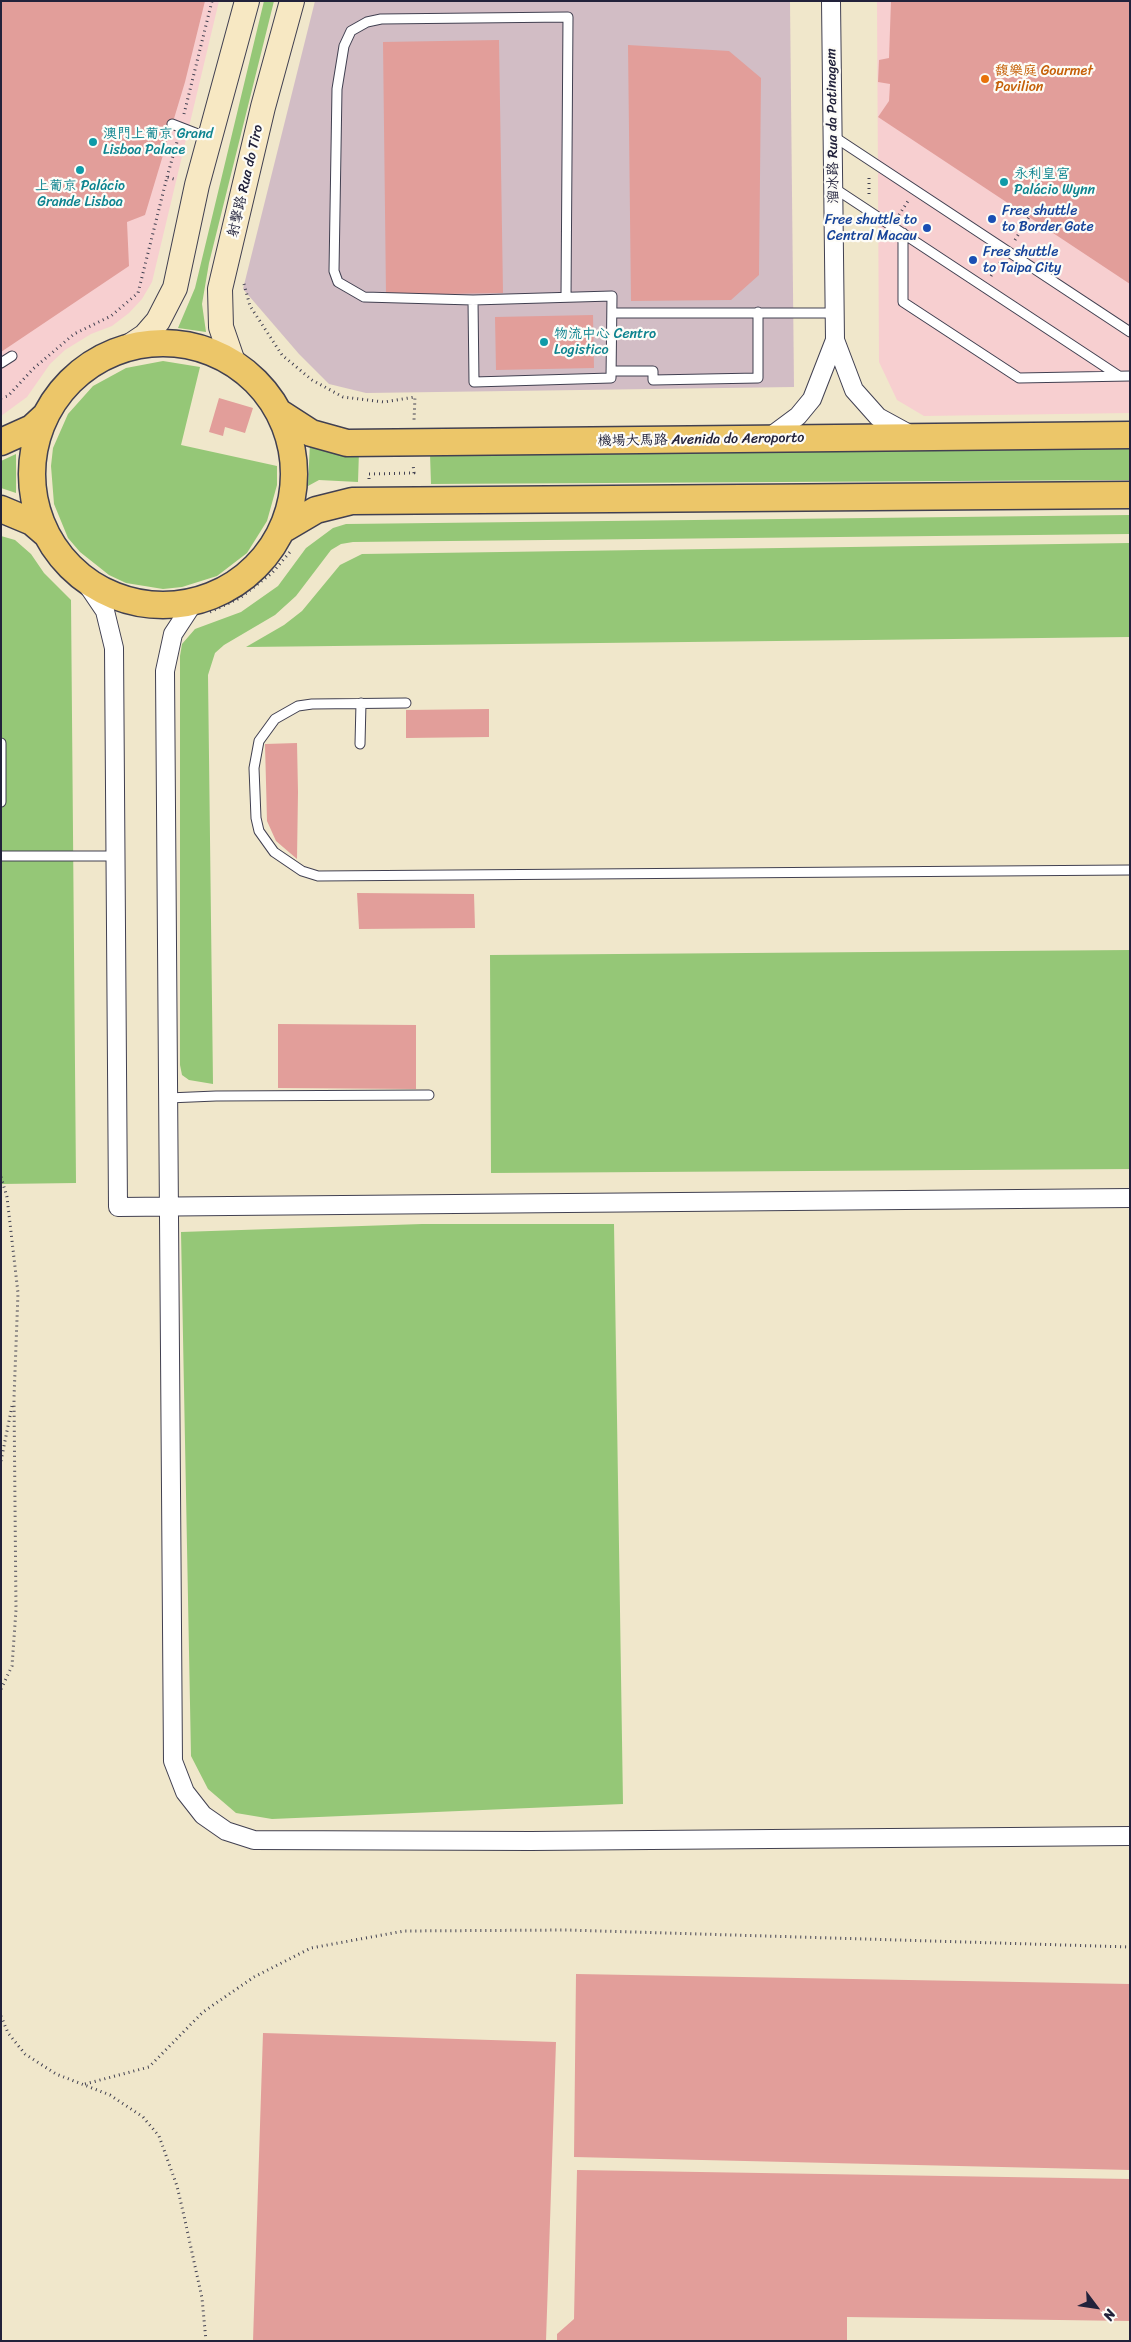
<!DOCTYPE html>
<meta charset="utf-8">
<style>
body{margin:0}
#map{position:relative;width:1131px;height:2342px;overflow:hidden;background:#f0e7cb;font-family:Sriracha,sans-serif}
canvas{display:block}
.frame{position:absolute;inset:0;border:2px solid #22223b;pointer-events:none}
.north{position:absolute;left:1071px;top:2282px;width:50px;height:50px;-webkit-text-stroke:4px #fdfcf7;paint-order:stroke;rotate:121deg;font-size:14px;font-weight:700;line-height:20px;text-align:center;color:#22223b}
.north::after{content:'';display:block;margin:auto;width:18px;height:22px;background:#22223b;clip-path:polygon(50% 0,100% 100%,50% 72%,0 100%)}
</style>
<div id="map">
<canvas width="1131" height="2342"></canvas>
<div class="frame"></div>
<div class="north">N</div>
</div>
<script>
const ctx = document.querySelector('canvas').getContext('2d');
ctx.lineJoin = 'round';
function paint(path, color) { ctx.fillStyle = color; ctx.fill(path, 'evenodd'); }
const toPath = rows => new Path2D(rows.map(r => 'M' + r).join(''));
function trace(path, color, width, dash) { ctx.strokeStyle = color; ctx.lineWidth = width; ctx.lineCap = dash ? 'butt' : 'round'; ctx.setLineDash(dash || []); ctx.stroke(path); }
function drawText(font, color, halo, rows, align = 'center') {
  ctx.font = font + ' Sriracha,"LXGW WenKai TC",sans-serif'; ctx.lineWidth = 4.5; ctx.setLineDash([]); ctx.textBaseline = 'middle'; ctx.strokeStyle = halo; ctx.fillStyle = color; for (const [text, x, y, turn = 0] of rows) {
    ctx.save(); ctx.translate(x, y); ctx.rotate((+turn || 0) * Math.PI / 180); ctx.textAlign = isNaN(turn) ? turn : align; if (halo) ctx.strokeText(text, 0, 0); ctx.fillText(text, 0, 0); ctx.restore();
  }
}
const built = toPath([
 [1,1,219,1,152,282,142,299,129,313,112,326,91,334,65,350,50,364,27,397,1,416],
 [877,1,1130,1,1130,413,924,416,897,400,879,362]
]);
const industrial = toPath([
 [315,1,790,1,794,387,366,393,329,384,299,354,243,289]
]);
const green = toPath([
 [264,1,274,1,209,263,202,304,206,332,178,328,195,288],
 [163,361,200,367,181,445,277,466,277,485,267,521,247,553,217,576,182,587,163,589,126,583,109,575,80,552,68,538,54,504,51,466,53,448,68,414,93,386,126,368],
 [310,442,324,451,359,451,358,482,319,480,308,486],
 [1130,448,1130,480,431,484,430,454],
 [16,454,16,493,1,488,1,461],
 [1130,515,1130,534,353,542,341,544,331,550,296,596,275,615,224,645,215,653,208,675,213,1084,189,1080,182,1075,180,1065,180,656,182,644,195,629,241,612,278,586,306,548,333,528,346,524],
 [1,536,15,540,31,554,44,573,71,600,76,1183,1,1184],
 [1130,543,1130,637,246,647,284,625,302,611,340,565,362,554],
 [1130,950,1130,1169,491,1173,490,955],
 [422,1224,614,1224,623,1804,272,1819,236,1813,208,1789,191,1756,181,1232]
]);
const building = toPath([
 [1,1,205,1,185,82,145,215,127,222,129,266,1,352],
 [891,1,1130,1,1130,284,878,117,889,101,890,84,878,82,879,60,889,58],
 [499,40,503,293,386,295,383,42],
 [628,45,729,51,761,78,759,275,731,300,631,301],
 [593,315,594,368,496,370,495,317],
 [219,398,253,408,245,433,225,427,223,436,209,432],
 [489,709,489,737,406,738,406,710],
 [297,743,298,792,297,859,276,841,267,821,265,744],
 [357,893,474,894,475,928,359,929],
 [278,1024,416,1025,416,1089,278,1088],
 [576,1974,1130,1984,1130,2170,574,2157],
 [263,2033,556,2042,546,2341,253,2341],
 [577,2170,1130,2179,1130,2321,847,2317,847,2341,557,2341,557,2334,574,2319]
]);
const path = toPath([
 [184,114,212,1],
 [167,177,177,142],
 [869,194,869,178],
 [899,215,908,201],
 [1015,240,1029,217],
 [991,276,1000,262],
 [244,284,250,306,282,355,312,380,343,397,384,402,415,397,414,420],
 [1,398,8,396,33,369,74,334,111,316,138,293,167,177,177,180],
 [369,479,369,474,414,473,413,464],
 [210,612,240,598,272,573,290,552],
 [1,1177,7,1197,18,1293,14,1398],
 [1,1461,12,1406],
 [1,1689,12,1666,16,1610,14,1398],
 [1,2016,8,2033,25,2054,56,2074,110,2095,143,2117,159,2136,177,2186,184,2216,202,2298,206,2341],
 [85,2084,149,2067,203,2012,254,1977,311,1948,404,1931,567,1930,1130,1947]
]);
const lane = toPath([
 [172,124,208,138],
 [833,136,1130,332],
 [834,188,1119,376],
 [903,233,903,302,1019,378,1130,376],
 [612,296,611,378,474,382,473,300,612,296],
 [473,300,364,297,338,282,334,271,337,89,344,46,351,31,367,22,381,19,568,17,566,297],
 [613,313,835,313],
 [1,363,12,356],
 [611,371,653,371,653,380,758,378,758,312],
 [406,703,312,704,298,706,275,719,259,741,254,768,256,818,259,831,274,852,302,871,318,876,1130,870],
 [1,743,1,802],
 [360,744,361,703],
 [1,856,116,856],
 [168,1098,216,1096,429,1095]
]);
const street = toPath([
 [835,340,854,390,878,417,911,435],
 [767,439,798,416,812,399,835,340,831,1],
 [84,580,105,611,114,648,118,1207,1130,1198],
 [194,602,173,634,165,671,173,1761,185,1792,203,1815,226,1831,254,1840,531,1841,1130,1836]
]);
const secondary = toPath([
 [130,346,145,336,158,321,175,288,197,185,247,1],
 [233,362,221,327,220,289,263,107,292,1]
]);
const primary = toPath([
 '32 474a131 131 0 1 1 262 0a131 131 0 1 1-262 0Z',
 [280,413,311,433,347,443,1130,435],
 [1,442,32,428,45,416],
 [1,509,32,522,46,534],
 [282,530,316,510,352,501,1130,495]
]);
const markers = [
 [985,79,5,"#e8710a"],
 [93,142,5,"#0f9aa8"],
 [80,170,5,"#0f9aa8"],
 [1004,182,5,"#0f9aa8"],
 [992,219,5,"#1a4fb4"],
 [927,228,5,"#1a4fb4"],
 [973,260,5,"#1a4fb4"],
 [544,342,5,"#0f9aa8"]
];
const foodNames = [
 ["馥樂庭 Gourmet",995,71],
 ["Pavilion",995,87]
];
const streetNames = [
 ["溜冰路 Rua da Patinagem",833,126,-91],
 ["射擊路 Rua do Tiro",246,181,-77],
 ["機場大馬路 Avenida do Aeroporto",701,440,-1]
];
const cultureNames = [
 ["澳門上葡京 Grand",103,134],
 ["Lisboa Palace",103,150],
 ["永利皇宮",1014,174],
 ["Palácio Wynn",1014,190],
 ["上葡京 Palácio",80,186,"center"],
 ["Grande Lisboa",80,202,"center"],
 ["物流中心 Centro",554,334],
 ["Logistico",554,350]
];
const transitNames = [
 ["Free shuttle",1002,211],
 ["to Border Gate",1002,227],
 ["Free shuttle to",917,220,"right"],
 ["Central Macau",917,236,"right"],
 ["Free shuttle",983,252],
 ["to Taipa City",983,268]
];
paint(built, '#f7cfd0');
paint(industrial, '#d2bdc5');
paint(green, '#95c777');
paint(building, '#e29e9a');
trace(lane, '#414051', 11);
trace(street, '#414051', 20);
trace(secondary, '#414051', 26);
trace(primary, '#414051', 29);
trace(path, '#414051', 3, [1, 4]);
trace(lane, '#fff', 9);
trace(street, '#fff', 18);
trace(secondary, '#f7e8c3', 24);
trace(primary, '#ecc669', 26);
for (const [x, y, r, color] of markers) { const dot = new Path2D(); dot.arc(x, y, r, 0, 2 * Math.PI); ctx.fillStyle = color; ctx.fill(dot); trace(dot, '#fdfcf7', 2); }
drawText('14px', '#c56008', '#fdfcf7', foodNames, 'left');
drawText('14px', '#22223b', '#fdfcf7', streetNames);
drawText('14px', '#0d838f', '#fdfcf7', cultureNames, 'left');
drawText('14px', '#164399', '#fdfcf7', transitNames, 'left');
</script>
